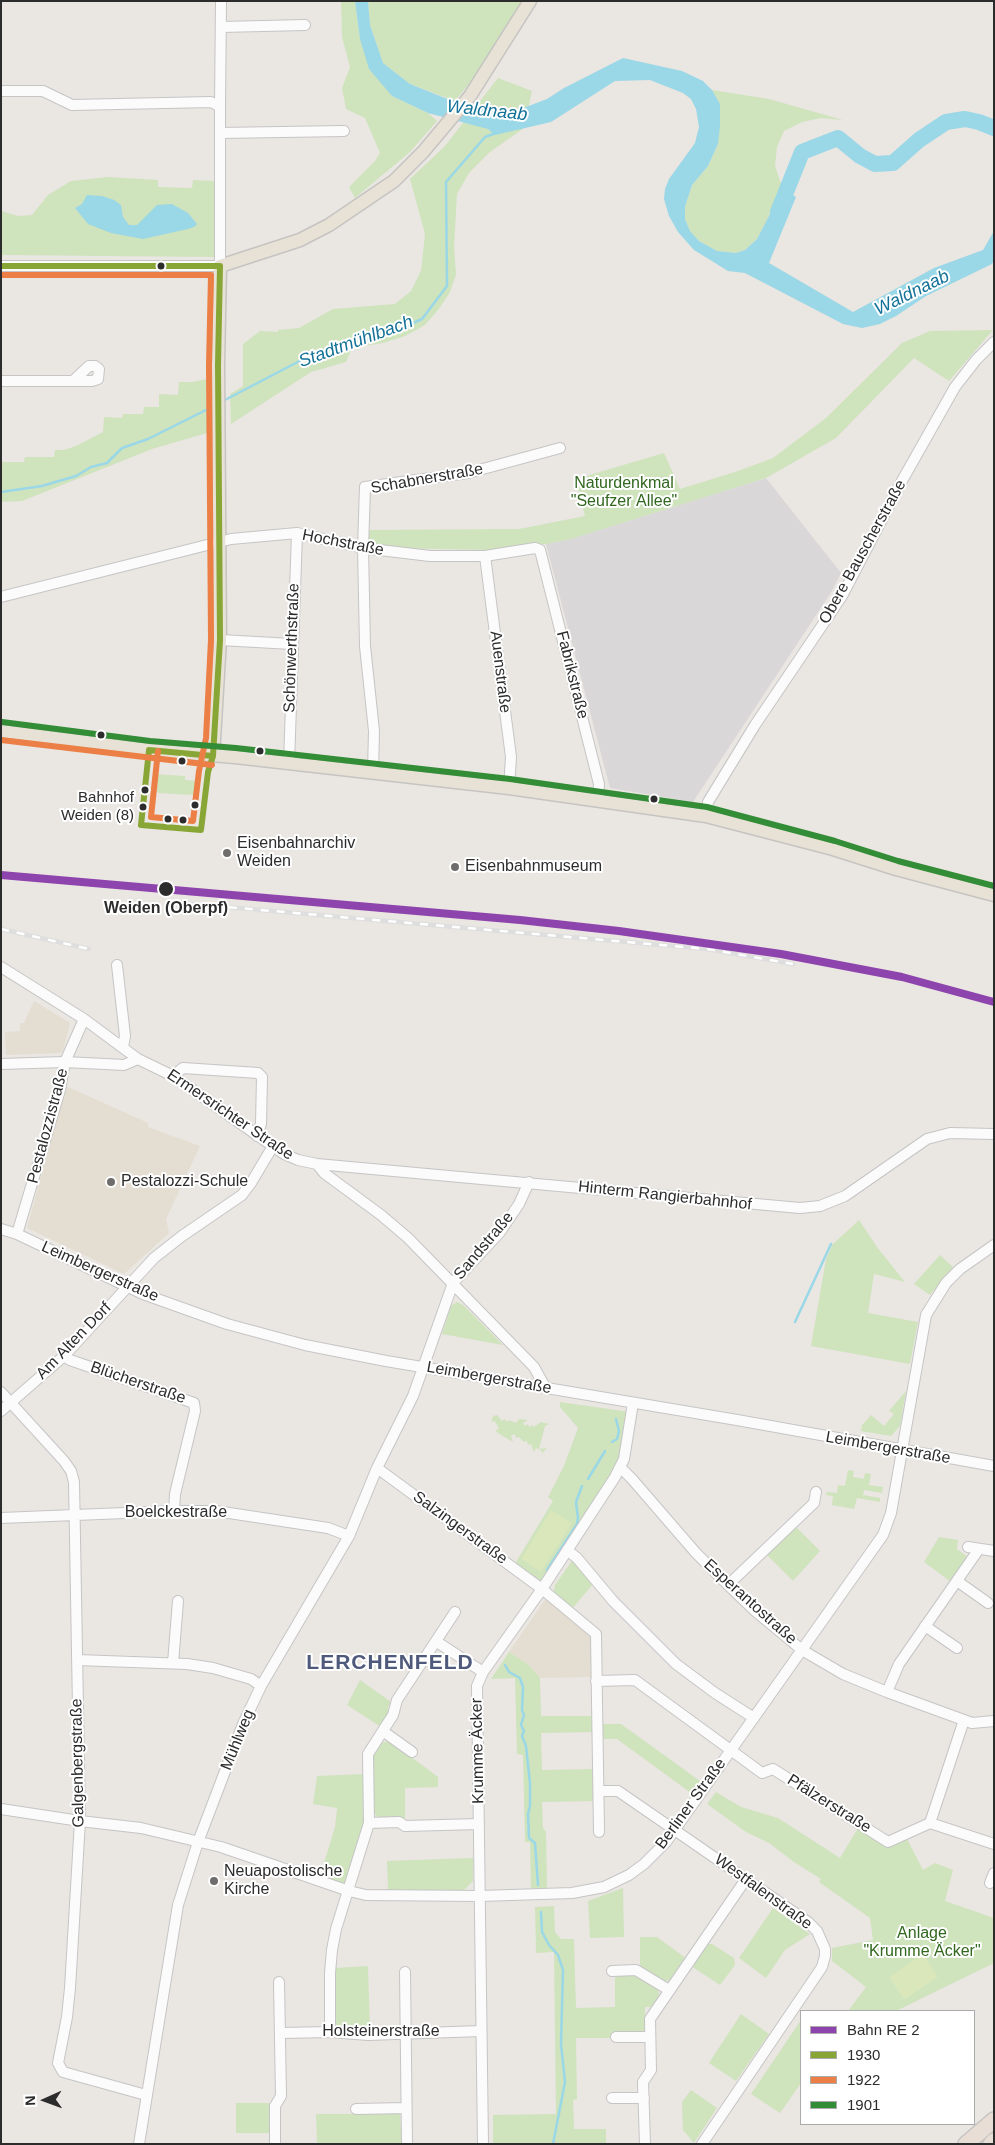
<!DOCTYPE html>
<meta charset="utf-8">
<style>
body{margin:0}
#map{position:relative;width:995px;height:2145px;overflow:hidden;background:#eae6e2;font-family:Arial,sans-serif}
canvas{display:block}
.frame{position:absolute;inset:0;border:2px solid #2c2c2c;pointer-events:none}
.legend{position:absolute;left:800px;top:2010px;width:175px;height:115px;box-sizing:border-box;background:#fff;border:1px solid #ababab;margin:0;padding:6px 9px;list-style:none;font-size:15px;color:#2c2c2c}
.legend li{display:flex;align-items:center;gap:10px;height:25px}
.legend b{width:25px;border:1px solid #ababab}
.north{position:absolute;left:20px;top:2075px;width:50px;height:50px;-webkit-text-stroke:4px #fff;paint-order:stroke;rotate:268deg;font-size:14px;font-weight:700;line-height:20px;text-align:center;color:#2c2c2c}
.north::after{content:'';display:block;margin:auto;width:18px;height:22px;background:#2c2c2c;clip-path:polygon(50% 0,100% 100%,50% 72%,0 100%)}
</style>
<div id="map">
<canvas width="995" height="2145"></canvas>
<div class="frame"></div>
<ul class="legend">
<li><b style="height:6px;background:#8e44ad"></b>Bahn RE 2</li>
<li><b style="height:6px;background:#88a636"></b>1930</li>
<li><b style="height:6px;background:#eb7f45"></b>1922</li>
<li><b style="height:6px;background:#338c36"></b>1901</li>
</ul>
<div class="north">N</div>
</div>
<script>
const ctx = document.querySelector('canvas').getContext('2d');
ctx.lineJoin = 'round';
function paint(path, color) { ctx.fillStyle = color; ctx.fill(path, 'evenodd'); }
const toPath = rows => new Path2D(rows.map(r => 'M' + r).join(''));
function trace(path, color, width, dash) { ctx.strokeStyle = color; ctx.lineWidth = width; ctx.lineCap = dash ? 'butt' : 'round'; ctx.setLineDash(dash || []); ctx.stroke(path); }
function drawText(font, color, halo, rows, align = 'center') {
  ctx.font = font + ' Arial,sans-serif'; ctx.lineWidth = 4; ctx.setLineDash([]); ctx.textBaseline = 'middle'; ctx.strokeStyle = halo; ctx.fillStyle = color; for (const [text, x, y, turn = 0] of rows) {
    ctx.save(); ctx.translate(x, y); ctx.rotate((+turn || 0) * Math.PI / 180); ctx.textAlign = isNaN(turn) ? turn : align; if (halo) ctx.strokeText(text, 0, 0); ctx.fillText(text, 0, 0); ctx.restore();
  }
}
const industrial = toPath([
 [766,478,841,573,832,591,693,802,610,788,546,544,571,539]
]);
const education = toPath([
 [34,1001,70,1023,63,1051,60,1053,6,1055,5,1032,20,1031,20,1023,24,1023],
 [66,1086,148,1123,148,1127,200,1146,166,1219,169,1233,124,1274,27,1228],
 [545,1600,552,1600,593,1636,593,1677,540,1678,529,1665,509,1652]
]);
const green = toPath([
 [341,1,355,1,360,39,392,96,428,113,437,121,410,152,355,198,349,187,375,161,380,153,365,118,346,109,342,88,350,67,342,37],
 [368,1,522,1,481,69,455,101,410,84,383,63,370,25],
 [498,78,532,91,524,128,490,152,469,173,457,194,454,247,456,275,449,294,438,310,425,325,405,336,383,343,352,348,346,362,311,372,231,424,230,394,243,386,243,344,260,331,278,332,278,330,299,328,333,309,395,304,411,291,421,271,425,234,410,179,445,146],
 [712,90,769,99,843,120,821,118,802,122,784,131,777,147,775,166,783,189,757,239,745,250,736,253,717,251,699,241,690,231,685,219,685,207,692,185,708,166,718,144,720,104],
 [108,177,158,180,158,187,192,188,193,180,214,181,215,257,1,255,1,211,18,216,32,215,48,195,71,181],
 [993,330,949,381,914,358,836,438,766,478,571,539,546,544,490,550,387,548,368,542,369,530,519,529,585,516,576,479,664,453,680,489,738,471,773,458,826,418,902,343,930,331],
 [207,379,207,433,152,449,22,501,1,502,1,462,24,462,25,457,54,457,55,450,64,450,76,446,103,432,104,417,122,418,123,414,143,414,144,407,159,407,159,394,178,395,179,382,193,382],
 [154,774,185,776,185,780,198,781,196,793,193,795,158,793,153,784],
 [859,1220,877,1247,905,1282,874,1274,868,1313,918,1322,910,1364,811,1346,826,1259,832,1245],
 [940,1255,953,1267,930,1295,914,1284],
 [457,1302,463,1305,503,1345,442,1334,451,1306],
 [906,1391,900,1426,891,1436,861,1431,862,1425,871,1415,884,1426,894,1414,889,1411],
 [560,1402,630,1412,620,1459,614,1477,540,1584,513,1567,553,1501,548,1497,564,1466,578,1428,560,1407],
 [497,1415,502,1421,505,1419,507,1422,509,1420,516,1423,519,1419,528,1420,523,1423,525,1426,528,1424,529,1427,532,1425,534,1427,541,1422,549,1424,545,1426,539,1449,547,1448,542,1453,541,1450,536,1448,534,1452,531,1444,528,1445,527,1441,524,1442,519,1437,516,1438,515,1434,511,1436,513,1442,498,1433,495,1430,499,1429,495,1421,492,1422,492,1420,493,1416],
 [848,1470,854,1471,853,1477,864,1479,865,1473,871,1474,869,1485,883,1487,882,1493,864,1490,863,1495,880,1498,880,1502,857,1498,854,1509,832,1505,833,1496,826,1495,827,1492,837,1493,838,1485,845,1486],
 [795,1526,820,1551,793,1581,767,1555],
 [939,1537,958,1540,957,1549,969,1558,951,1582,924,1562],
 [574,1558,594,1583,571,1610,555,1596,554,1590,555,1585],
 [509,1652,529,1665,540,1678,541,1716,597,1716,597,1724,621,1724,700,1781,691,1793,617,1739,597,1739,597,1732,541,1733,542,1770,598,1769,599,1801,542,1802,543,1828,546,1832,547,1888,531,1888,530,1842,525,1842,523,1755,517,1754,515,1678,491,1679],
 [360,1680,391,1702,388,1707,388,1716,381,1727,347,1705],
 [390,1741,438,1777,438,1787,405,1788,405,1818,379,1818,372,1811,371,1756,380,1743],
 [363,1774,364,1832,348,1882,342,1883,320,1876,335,1827,337,1808,313,1804,317,1776],
 [716,1792,741,1807,778,1818,840,1858,858,1828,888,1847,907,1839,923,1870,935,1863,953,1870,945,1901,994,1918,994,1963,896,2011,848,2011,866,1987,832,1961,832,1948,873,1940,870,1918,819,1882,821,1879,794,1862,769,1843,746,1832,707,1804],
 [473,1858,473,1881,464,1890,388,1891,387,1861],
 [623,1888,624,1937,590,1938,588,1901],
 [554,1906,555,1932,561,1939,574,1939,576,2008,615,2007,615,1978,617,1975,638,1975,657,1988,660,1997,653,2007,645,2007,645,2031,641,2035,618,2032,611,2033,612,2038,576,2038,577,2099,573,2100,574,2129,606,2129,606,2144,493,2144,493,2115,556,2114,554,1952,536,1953,535,1907],
 [773,1908,810,1934,785,1950,766,1978,739,1958],
 [640,1937,657,1937,687,1959,673,1980,664,1981,640,1968],
 [707,1944,712,1944,734,1958,735,1965,720,1985,691,1966],
 [368,1966,370,2029,336,2028,335,1968],
 [741,2014,769,2034,736,2081,709,2063],
 [801,2020,801,2083,780,2113,751,2094],
 [691,2090,717,2108,694,2143,683,2130,682,2102],
 [236,2103,269,2103,270,2133,236,2133],
 [316,2114,400,2114,402,2144,317,2144]
]);
const pitch = toPath([
 [551,1510,572,1523,541,1572,521,1559],
 [923,1954,938,1977,904,2000,889,1977]
]);
const water = toPath([
 [355,1,368,1,370,25,383,63,410,84,445,98,504,112,518,110,547,99,564,88,623,58,682,71,703,81,712,90,720,104,720,126,718,144,708,166,692,185,685,207,685,219,690,231,699,241,717,251,736,253,745,250,757,239,783,189,796,197,769,263,853,312,934,268,983,250,994,231,994,260,992,264,926,296,896,316,880,324,862,328,843,324,745,273,728,271,694,250,678,232,669,216,664,199,665,189,669,179,695,143,699,127,696,109,691,99,683,93,650,80,615,81,551,122,495,135,488,129,428,113,392,96,369,69,360,39],
 [87,195,102,196,114,200,121,205,123,217,129,225,137,225,157,205,172,204,188,213,197,224,194,227,188,229,143,239,111,233,88,224,75,208,82,204]
]);
const stream = toPath([
 [223,401,313,354,330,348,385,336,422,319,447,286,446,182,485,137,496,133],
 [1,492,42,486,76,476,91,467,107,463,122,448,148,439,214,406],
 [795,1322,831,1244],
 [612,1442,617,1439,619,1431,616,1419],
 [588,1479,605,1451],
 [547,1570,577,1524,578,1518,576,1502,582,1486],
 [505,1665,509,1672,520,1678,523,1687,522,1710,524,1715,521,1725,524,1731,522,1736,526,1746,530,1783,530,1806,528,1814,529,1838,535,1843,538,1885],
 [541,1912,542,1932,549,1945,558,1955,563,1970,561,2044,565,2082,553,2144]
]);
const river = toPath([
 [778,212,802,152,838,138,860,156,875,164,893,163,919,140,946,122,965,119,979,122,994,128]
]);
const minor = toPath([
 [221,27,305,25],
 [1,91,43,91,72,105,211,102,220,107,220,266,1,266],
 [220,107,221,1],
 [220,133,344,131],
 [1,381,92,381,98,379,99,369,95,366,89,366,73,381],
 [485,556,511,757,509,788],
 [1,597,231,539,297,533,363,548,430,556,485,556,535,548,540,550,599,784,598,800],
 [220,640,292,644],
 [289,763,297,533],
 [373,772,374,731,365,646,363,548,365,487,468,473,560,448],
 [706,816,708,802,755,725,842,596,903,479,955,387,976,360,994,342],
 [117,965,125,1036,123,1047],
 [1,967,84,1019,138,1059,173,1076,284,1154,298,1160,317,1164,800,1208,820,1206,845,1196,927,1139,950,1133,994,1134],
 [1,1064,65,1062,124,1065,138,1059],
 [173,1076,183,1068,258,1073,262,1077,261,1124,257,1136],
 [317,1164,324,1173,381,1215,408,1238,534,1367,545,1387],
 [1,1229,17,1234,143,1294,227,1324,305,1345,386,1361,737,1420,994,1466],
 [17,1234,60,1090,65,1062,84,1019],
 [64,1356,70,1360,194,1403,195,1411,175,1494,174,1511],
 [1,1392,64,1461,71,1471,74,1482,80,1821,70,1988,67,2017,58,2063,63,2072,146,2095],
 [1,1411,64,1356,154,1258,182,1236,242,1195,251,1183,273,1146],
 [620,1467,632,1479,696,1553,728,1585,755,1611,802,1650,843,1674,887,1692,972,1723,994,1721],
 [377,1468,542,1589,596,1634,599,1832],
 [1,1518,174,1511,216,1511,328,1528,349,1536],
 [968,1547,994,1551],
 [567,1550,577,1558,613,1601,676,1664,715,1693,754,1718],
 [957,1581,988,1603],
 [728,1585,814,1503,816,1492],
 [925,1626,957,1648],
 [437,1642,483,1672],
 [77,1660,187,1664,213,1668,251,1679,261,1686],
 [173,1663,178,1601],
 [596,1681,635,1680,762,1773,773,1769,888,1842,930,1823],
 [887,1692,899,1664,979,1549],
 [384,1732,412,1752],
 [599,1791,618,1791,808,1922,817,1931,825,1949,825,1956,822,1967,702,2144],
 [1,1809,80,1821,141,1828,221,1847,349,1891,366,1895,480,1896,572,1893,604,1887,629,1875,644,1864,666,1842,883,1535,891,1513,926,1315,946,1283,960,1269,994,1245],
 [369,1823,399,1822,405,1826,479,1824],
 [930,1823,964,1720],
 [930,1823,994,1844],
 [990,1883,994,1873],
 [612,1971,636,1970,669,1990],
 [405,1972,407,2144],
 [330,2032,330,1973,332,1950,336,1929,369,1823,368,1754,393,1715,397,1700,455,1612],
 [280,2033,330,2032,368,2035,481,2031],
 [616,2037,650,2037],
 [612,2098,644,2098],
 [356,2109,406,2108],
 [139,2144,178,1905,198,1842,243,1724,261,1686,349,1536,377,1468,413,1396,453,1283,500,1232,519,1204,529,1182],
 [275,2144,275,2106,281,2096,279,1982],
 [483,2144,477,1686,483,1672,542,1589,615,1477,624,1459,633,1403],
 [645,2144,643,2082,651,2070,650,2019,746,1879]
]);
const major = toPath([
 [1,731,149,750,235,757,509,788,706,816,833,849,896,869,994,895],
 [213,756,220,640,218,365,220,266,300,240,329,225,394,181,423,152,470,96,530,1]
]);
const highway = toPath([
 [966,2144,994,2120],
 [991,2144,994,2141]
]);
const rail = toPath([
 [181,903,707,949,793,964],
 [1,929,89,949]
]);
const bus1 = toPath([
 [1,266,220,266],
 [149,750,213,756,208,772,201,830,141,825,149,750],
 [213,756,220,640,218,365,220,266]
]);
const bus2 = toPath([
 [1,275,211,275,209,365,211,640,206,738,199,771,193,821,151,817,158,751],
 [1,740,212,765]
]);
const bus3 = toPath([
 [2,722,150,741,236,748,510,779,707,807,835,841,898,861,994,886]
]);
const rail1 = toPath([
 [1,875,520,920,619,931,781,954,902,977,994,1002]
]);
const markers = [
 [161,266,4.5,"#2c2c2c"],
 [101,735,4.5,"#2c2c2c"],
 [260,751,4.5,"#2c2c2c"],
 [182,761,4.5,"#2c2c2c"],
 [145,790,4.5,"#2c2c2c"],
 [654,799,4.5,"#2c2c2c"],
 [195,805,4.5,"#2c2c2c"],
 [143,807,4.5,"#2c2c2c"],
 [168,819,4.5,"#2c2c2c"],
 [183,820,4.5,"#2c2c2c"],
 [227,853,5,"#6e6d6c"],
 [455,867,5,"#6e6d6c"],
 [166,889,8,"#2c2c2c"],
 [111,1182,5,"#6e6d6c"],
 [214,1881,5,"#6e6d6c"]
];
const busNames = [
 ["Bahnhof",134,798],
 ["Weiden (8)",134,816]
];
const streetNames = [
 ["Schabnerstraße",427,479,-10],
 ["Hochstraße",343,543,11],
 ["Obere Bauscherstraße",863,552,-61],
 ["Schönwerthstraße",292,648,-88],
 ["Auenstraße",500,672,83],
 ["Fabrikstraße",572,675,76],
 ["Ermersrichter Straße",230,1115,34],
 ["Pestalozzistraße",48,1126,-75],
 ["Hinterm Rangierbahnhof",665,1196,6],
 ["Sandstraße",484,1246,-50],
 ["Leimbergerstraße",100,1272,24],
 ["Am Alten Dorf",74,1341,-46],
 ["Leimbergerstraße",489,1378,10],
 ["Blücherstraße",138,1383,19],
 ["Leimbergerstraße",888,1448,10],
 ["Boelckestraße",176,1513],
 ["Salzingerstraße",460,1528,36],
 ["Esperantostraße",750,1602,42],
 ["Mühlweg",238,1740,-68],
 ["Krumme Äcker",478,1751,-91],
 ["Galgenbergstraße",78,1763,-91],
 ["Berliner Straße",691,1804,-54],
 ["Pfälzerstraße",829,1804,32],
 ["Westfalenstraße",763,1892,36],
 ["Holsteinerstraße",381,2032]
];
const parkNames = [
 ["Naturdenkmal",624,484],
 ["\"Seufzer Allee\"",624,502],
 ["Anlage",922,1934],
 ["\"Krumme Äcker\"",922,1952]
];
const poiNames = [
 ["Eisenbahnarchiv",237,844],
 ["Weiden",237,862],
 ["Eisenbahnmuseum",465,867],
 ["Pestalozzi-Schule",121,1182],
 ["Neuapostolische",224,1872],
 ["Kirche",224,1890]
];
const stopNames = [
 ["Weiden (Oberpf)",166,909]
];
const waterNames = [
 ["Waldnaab",487,111,6],
 ["Waldnaab",912,293,-26],
 ["Stadtmühlbach",356,342,-20]
];
const districtNames = [
 ["LERCHENFELD",390,1663]
];
paint(industrial, '#dad7d9');
paint(education, '#e4ddd1');
paint(green, '#cfe3bd');
paint(pitch, '#d9e7bb');
paint(water, '#9ad7e7');
trace(stream, '#9ad7e7', 2.5);
trace(river, '#9ad7e7', 16);
trace(minor, '#c6c5c5', 12);
trace(major, '#c6c4c2', 15);
trace(highway, '#c6c4c2', 18);
trace(minor, '#fcfbfb', 10);
trace(major, '#e7e2d5', 12);
trace(highway, '#e9ded5', 15);
trace(rail, '#dededf', 4.5);
trace(rail, '#fff', 2.5, [8]);
trace(bus1, '#88a636', 6);
trace(bus2, '#eb7f45', 6);
trace(bus3, '#338c36', 6);
trace(rail1, '#8e44ad', 8);
for (const [x, y, r, color] of markers) { const dot = new Path2D(); dot.arc(x, y, r, 0, 2 * Math.PI); ctx.fillStyle = color; ctx.fill(dot); trace(dot, '#fff', 2); }
drawText('15px', '#2c2c2c', '#fff', busNames, 'right');
drawText('16px', '#2c2c2c', '#fff', streetNames);
drawText('16px', '#31671e', '#fff', parkNames);
drawText('16px', '#2c2c2c', '#fff', poiNames, 'left');
drawText('bold 16px', '#2c2c2c', '#fff', stopNames);
drawText('italic 18px', '#147298', '#fff', waterNames);
ctx.letterSpacing = '1px';
drawText('bold 21px', '#4e597b', '#fff', districtNames);
ctx.letterSpacing = '0px';
</script>
